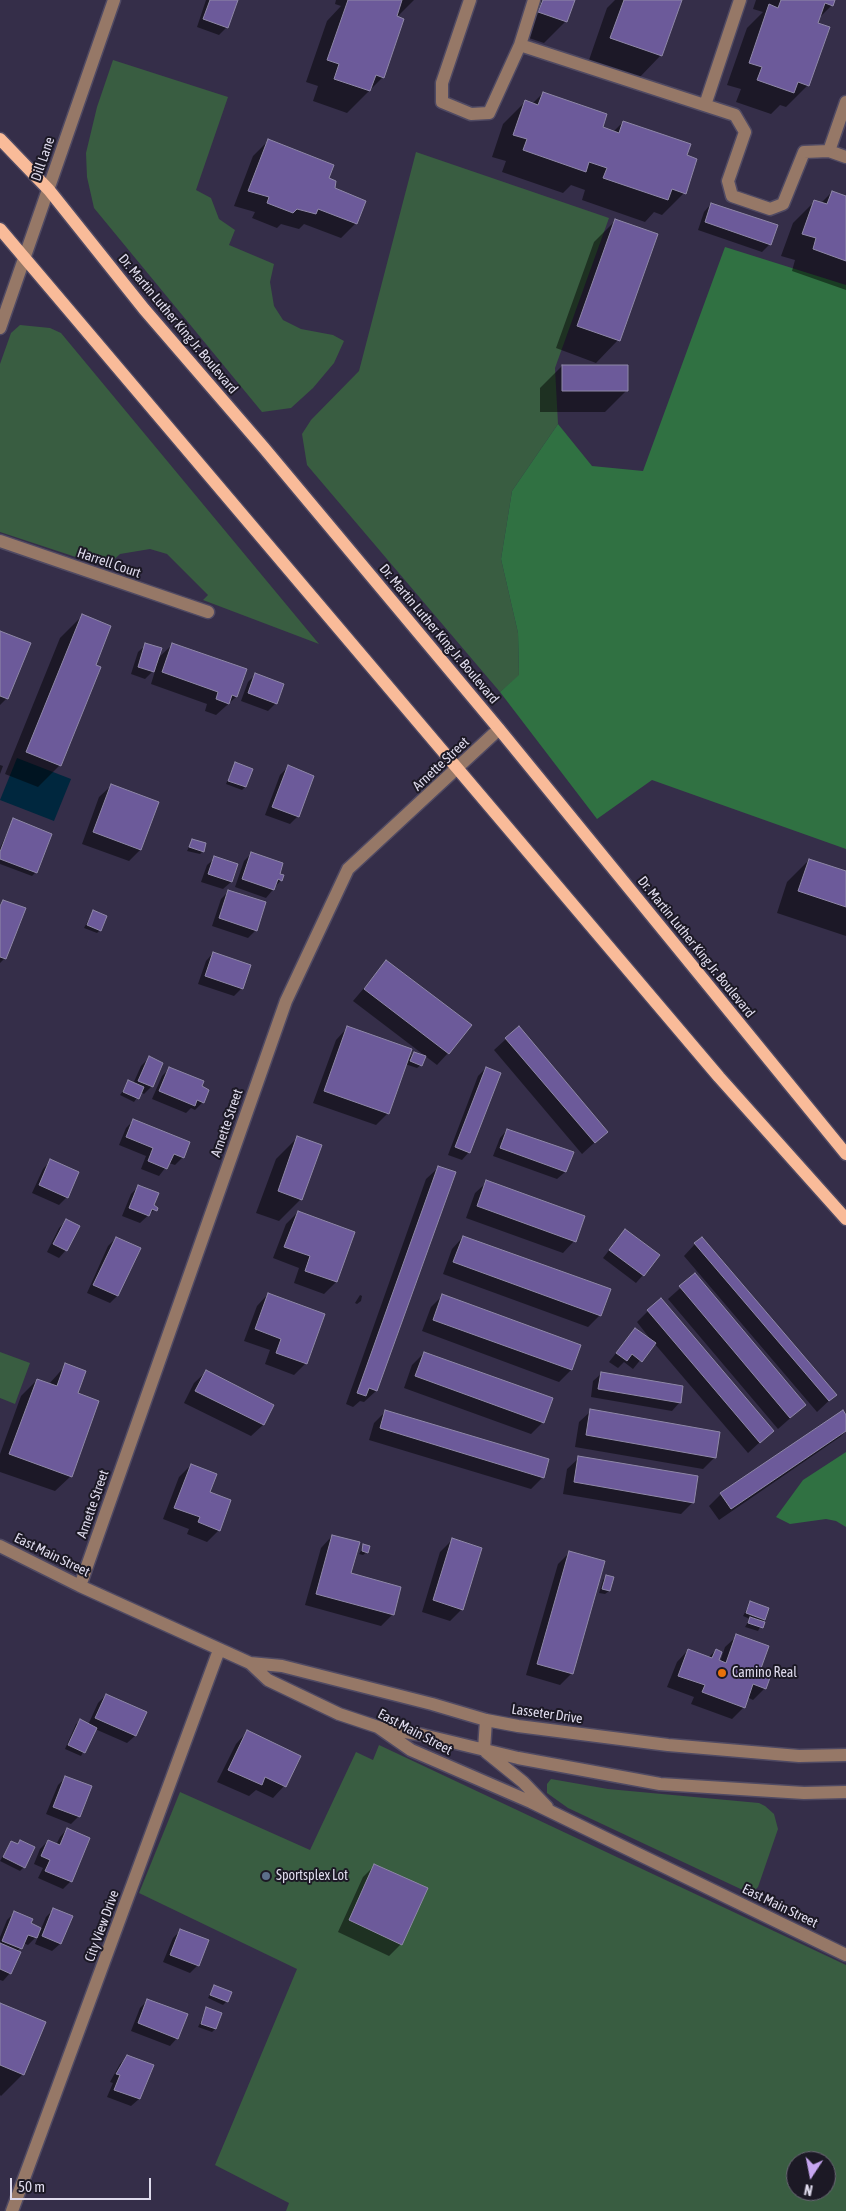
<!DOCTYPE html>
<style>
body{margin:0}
#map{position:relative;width:846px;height:2211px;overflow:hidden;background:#352e49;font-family:"Asap Condensed",sans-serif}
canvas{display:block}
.north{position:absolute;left:786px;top:2151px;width:50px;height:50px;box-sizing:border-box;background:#1c1925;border:1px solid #6a6775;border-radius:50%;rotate:191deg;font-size:14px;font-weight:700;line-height:20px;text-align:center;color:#dfdbed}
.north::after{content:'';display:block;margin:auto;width:18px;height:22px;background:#c6a6f0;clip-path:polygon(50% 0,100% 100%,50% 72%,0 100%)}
.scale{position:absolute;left:10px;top:2178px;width:141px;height:22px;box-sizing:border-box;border:2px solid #dfdbed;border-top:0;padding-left:6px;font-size:15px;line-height:18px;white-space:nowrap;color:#dfdbed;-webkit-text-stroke:4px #1c1925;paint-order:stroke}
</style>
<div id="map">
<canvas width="846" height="2211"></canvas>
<div class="north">N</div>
<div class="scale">50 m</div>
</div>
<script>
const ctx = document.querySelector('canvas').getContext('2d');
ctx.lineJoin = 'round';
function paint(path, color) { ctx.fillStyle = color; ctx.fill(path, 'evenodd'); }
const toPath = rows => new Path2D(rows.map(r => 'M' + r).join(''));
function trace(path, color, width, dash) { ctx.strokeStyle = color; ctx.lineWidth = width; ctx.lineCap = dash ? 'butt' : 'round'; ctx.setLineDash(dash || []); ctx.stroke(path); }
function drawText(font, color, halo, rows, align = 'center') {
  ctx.font = font + ' "Asap Condensed",sans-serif'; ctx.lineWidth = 4; ctx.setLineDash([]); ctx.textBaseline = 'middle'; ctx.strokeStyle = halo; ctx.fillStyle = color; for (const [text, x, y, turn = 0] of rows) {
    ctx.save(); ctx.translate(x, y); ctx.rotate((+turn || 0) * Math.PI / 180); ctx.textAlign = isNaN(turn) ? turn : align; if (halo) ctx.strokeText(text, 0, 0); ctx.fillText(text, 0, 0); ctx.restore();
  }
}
const green = toPath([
 [113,60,228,97,196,190,211,198,219,219,235,230,229,245,274,264,270,282,274,306,283,320,301,329,333,335,344,341,334,363,313,388,291,408,262,412,94,208,87,177,86,153,97,107],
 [416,152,609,218,555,368,558,424,512,491,501,559,518,633,519,676,500,692,307,465,302,434,311,420,359,371],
 [20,325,50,328,61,333,319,644,203,600,208,595,167,554,150,549,120,554,106,567,0,532,0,364,11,333],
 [0,1352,30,1363,15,1404,0,1398],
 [379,1745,846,1965,846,2211,286,2211,289,2203,215,2165,297,1969,139,1893,180,1792,310,1850,356,1752,373,1760],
 [796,2161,826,2161,826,2191,796,2191],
 [551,1779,608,1789,759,1803,765,1806,774,1814,778,1829,758,1887,754,1891,747,1892,568,1808,547,1793,547,1784]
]);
const forest = toPath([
 [725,247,846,285,846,849,652,780,597,819,500,692,519,675,518,633,501,559,512,491,558,424,592,466,643,471],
 [846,1452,846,1527,836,1521,826,1519,790,1524,776,1517,803,1480]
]);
const water = toPath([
 [17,758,71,779,54,821,0,800]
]);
const shadow = toPath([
 [206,0,236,0,227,27,219,35,197,27],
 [336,0,414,0,396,18,383,77,347,113,313,101,318,86,306,82,327,21,341,6,335,4],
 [529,0,574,0,566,21,544,43,517,34],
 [615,0,676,0,661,55,639,78,589,60,607,8],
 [756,0,834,0,832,5,818,19,808,85,786,107,780,105,771,114,736,102,741,89,727,85,747,28,763,12,753,9],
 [543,93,601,128,613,132,623,122,685,156,684,193,662,215,654,212,645,222,582,200,585,190,571,185,563,193,502,172,506,161,492,157,503,124,525,102,532,104],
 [268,141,327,179,356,223,341,238,304,224,299,229,281,224,277,228,252,218,255,212,234,206,253,156],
 [832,192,846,197,846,290,792,271,795,260,781,256,793,223,815,201,821,203],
 [711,204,770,244,762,252,698,230,704,212],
 [616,220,656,235,618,340,596,363,556,348,594,242],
 [562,366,627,390,605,412,540,412,540,388],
 [82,616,94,665,60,765,38,787,5,774,60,638],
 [0,632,7,698,0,705],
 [146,645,156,660,172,645,236,697,216,715,205,711,207,704,151,684,156,668,145,679,131,674,138,652],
 [255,675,276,703,268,711,241,701,248,682],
 [236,763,245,787,242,790,226,784],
 [0,765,3,766,0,774],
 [288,767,298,816,290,824,265,815,280,775],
 [111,786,140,850,129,861,82,844,99,797],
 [13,820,36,872,32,876,0,864,0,848],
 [192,841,203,851,200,854,187,851],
 [252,853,278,874,281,880,266,898,235,887,244,861],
 [215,858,231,882,223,889,201,882,207,865],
 [809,860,846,872,846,936,777,913,787,882],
 [228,892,256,930,248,938,212,926,221,899],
 [3,901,5,958,0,963,0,904],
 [93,911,100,930,97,933,84,928],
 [213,953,242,988,234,996,198,984,206,961],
 [386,962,448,1053,437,1065,353,1001],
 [347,1028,406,1061,414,1053,421,1065,417,1068,405,1064,388,1113,376,1125,313,1103,336,1040],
 [506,1039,606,1132,582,1154,494,1050],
 [149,1058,152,1086,144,1094,141,1092,134,1102,120,1095,129,1082,133,1084,141,1066],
 [170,1068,200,1087,203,1102,195,1110,191,1108,186,1113,152,1099,162,1076],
 [486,1068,469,1152,462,1160,448,1155,478,1076],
 [134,1120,183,1157,175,1165,169,1163,159,1176,141,1169,146,1156,119,1145,126,1128],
 [507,1130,565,1172,557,1179,493,1156,500,1138],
 [298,1137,301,1199,279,1221,256,1213,276,1159],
 [50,1161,67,1197,59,1205,32,1193,43,1169],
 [438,1168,376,1391,364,1402,360,1401,353,1407,346,1404,426,1179],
 [487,1182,574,1241,563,1253,466,1218,475,1193],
 [139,1186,156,1208,140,1223,122,1216,131,1194],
 [298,1212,354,1232,336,1282,324,1294,294,1283,299,1268,273,1258,286,1224],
 [67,1220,66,1250,59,1258,47,1252,59,1228],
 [625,1230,643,1275,636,1283,603,1258],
 [463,1237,600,1315,588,1327,443,1274,452,1249],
 [116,1238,117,1296,110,1303,87,1293,108,1246],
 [695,1244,835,1395,817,1412,684,1256],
 [695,1275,805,1405,778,1429,668,1299],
 [268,1294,306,1363,294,1375,265,1364,270,1350,244,1341,257,1306],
 [360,1295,362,1296,361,1301,357,1304,355,1303],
 [443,1295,580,1346,571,1370,559,1382,422,1331,431,1307],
 [648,1311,772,1431,748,1453,654,1343,633,1369,624,1362,618,1368,609,1362,635,1329,651,1340,637,1322],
 [424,1353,543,1422,531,1434,404,1388,412,1365],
 [66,1365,77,1394,71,1476,55,1491,0,1472,0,1454,21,1396,37,1380,49,1384],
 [206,1372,273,1405,263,1425,251,1436,184,1403,194,1383],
 [601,1374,682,1387,679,1403,672,1411,591,1397,593,1381],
 [386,1411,543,1477,531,1489,369,1440,374,1423],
 [591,1411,715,1457,703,1469,575,1447,579,1422],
 [846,1417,846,1431,840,1437,719,1520,709,1506,721,1494],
 [579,1458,693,1502,681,1514,563,1494,567,1469],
 [191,1465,208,1493,219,1530,207,1542,187,1534,189,1529,163,1519,179,1477],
 [332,1536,350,1574,393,1614,381,1626,305,1605,321,1548],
 [452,1540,462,1609,450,1621,422,1612,440,1552],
 [364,1546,367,1552,363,1555,359,1554],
 [570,1552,572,1673,560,1685,526,1675,558,1564],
 [606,1577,609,1591,605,1594,599,1593,603,1580],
 [750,1603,764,1619,758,1631,745,1627,750,1619,743,1616],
 [737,1636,765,1688,753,1700,747,1697,744,1707,732,1719,691,1704,694,1697,667,1687,677,1662,688,1650,708,1658,716,1650,717,1661,720,1662,725,1647],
 [106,1695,145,1713,135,1736,127,1743,95,1729,81,1756,65,1749,76,1724,80,1721,88,1725,98,1703],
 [247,1732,284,1786,273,1798,256,1790,249,1796,217,1782,236,1744],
 [65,1778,79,1816,71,1824,46,1814,58,1785],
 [67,1829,71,1881,63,1889,38,1878,43,1868,34,1864,40,1849,48,1841,56,1845,60,1837],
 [21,1841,24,1867,20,1871,0,1861,11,1842,17,1845],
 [375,1865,401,1944,389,1956,338,1932,363,1877],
 [53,1910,60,1944,52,1951,35,1944,39,1934,28,1945,23,1943,17,1952,10,1973,3,1981,0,1980,0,1937,7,1920,14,1913,29,1924,41,1929,46,1917],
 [180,1931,198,1965,190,1973,163,1962,173,1938],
 [215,1986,227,2001,223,2005,208,1998],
 [148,2000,177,2038,170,2046,131,2031,140,2008],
 [0,2005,23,2074,1,2096,0,2095],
 [207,2009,215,2029,212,2032,198,2027],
 [128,2056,152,2066,139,2099,131,2106,107,2097,113,2083,110,2082,120,2064]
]);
const building = toPath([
 [210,0,238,0,228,28,203,19,210,0],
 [348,0,402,0,397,16,404,19,384,78,376,75,370,91,334,79,339,64,327,60,348,0],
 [543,0,575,0,567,22,538,12,543,0],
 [624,0,682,0,662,56,610,38,624,0],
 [781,0,835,0,833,6,825,3,818,23,830,27,809,86,798,82,794,93,757,80,762,67,749,63,769,4,778,8,781,0],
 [543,92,607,114,603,127,619,133,623,121,691,144,687,155,697,159,686,194,672,189,668,200,603,178,607,168,589,162,586,172,523,150,527,139,513,135,525,100,538,105,543,92],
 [268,139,334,165,329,178,336,181,335,188,366,201,357,224,318,209,316,214,297,209,293,213,267,203,269,197,248,191,268,139],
 [832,191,846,196,846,261,813,249,816,238,802,234,814,200,827,204,832,191],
 [711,203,778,225,771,245,705,222,711,203],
 [615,219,658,234,620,341,577,326,615,219],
 [562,365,628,365,628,391,562,391,562,365],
 [82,614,111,626,96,665,101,667,61,766,26,752,82,614],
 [0,631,31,643,8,699,0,696,0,631],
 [145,643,162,648,154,672,138,667,145,643],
 [172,643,247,669,237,697,232,695,229,704,216,699,218,692,162,672,172,643],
 [255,673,284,684,277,704,248,693,255,673],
 [235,762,253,769,246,787,228,781,235,762],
 [288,765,314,776,299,817,272,807,288,765],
 [111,784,159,802,141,850,93,832,111,784],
 [13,818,52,834,37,873,0,859,0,852,13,818],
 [192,839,206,843,204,852,189,847,192,839],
 [251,852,283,863,280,874,284,875,282,881,278,879,274,890,242,879,251,852],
 [214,856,238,864,232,882,208,874,214,856],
 [809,859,846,871,846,907,798,891,809,859],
 [228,890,266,902,257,931,219,918,228,890],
 [3,900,26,908,6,959,0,957,0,906,3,900],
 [93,910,107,916,101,931,87,925,93,910],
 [213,952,251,965,243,989,205,976,213,952],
 [386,960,472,1025,449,1054,364,989,386,960],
 [347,1026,412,1049,389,1114,324,1091,347,1026],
 [519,1026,608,1132,595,1143,505,1038,519,1026],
 [414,1052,426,1056,422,1066,410,1061,414,1052],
 [149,1056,163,1063,153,1087,138,1081,149,1056],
 [169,1067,204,1081,202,1086,209,1090,204,1103,197,1100,195,1106,159,1091,169,1067],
 [486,1067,501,1073,470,1153,455,1147,486,1067],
 [128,1080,144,1087,139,1099,123,1092,128,1080],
 [133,1119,190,1142,184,1158,174,1154,167,1169,148,1161,153,1148,126,1137,133,1119],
 [507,1129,574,1152,566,1172,500,1148,507,1129],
 [297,1136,322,1145,302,1200,278,1191,297,1136],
 [50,1159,79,1172,68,1198,39,1185,50,1159],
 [438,1166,456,1172,377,1391,369,1388,366,1396,357,1393,438,1166],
 [486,1180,585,1216,576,1242,477,1206,486,1180],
 [138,1185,159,1193,154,1205,158,1208,157,1211,152,1209,149,1216,129,1208,138,1185],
 [298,1211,355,1232,337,1282,305,1271,310,1256,284,1247,298,1211],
 [66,1219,80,1226,67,1251,53,1244,66,1219],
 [625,1229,660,1255,644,1276,609,1250,625,1229],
 [463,1236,611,1289,601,1316,453,1262,463,1236],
 [116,1237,141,1248,118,1296,93,1285,116,1237],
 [702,1237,837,1395,829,1401,694,1243,702,1237],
 [695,1273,806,1405,790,1418,679,1286,695,1273],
 [268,1293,325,1314,307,1364,276,1353,281,1339,255,1329,268,1293],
 [442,1294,581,1345,572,1370,433,1320,442,1294],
 [661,1298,774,1431,760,1443,647,1310,661,1298],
 [635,1328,656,1343,642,1362,632,1354,627,1361,616,1353,635,1328],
 [424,1352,553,1398,544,1423,415,1376,424,1352],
 [65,1363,86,1371,78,1393,99,1401,72,1477,9,1454,37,1379,57,1386,65,1363],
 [206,1370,274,1405,264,1425,195,1391,206,1370],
 [601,1372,683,1386,681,1403,598,1389,601,1372],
 [590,1409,720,1432,716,1458,586,1435,590,1409],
 [385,1410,549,1459,544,1478,380,1428,385,1410],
 [843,1410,846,1415,846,1431,731,1509,720,1493,843,1410],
 [578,1456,698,1476,694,1503,574,1482,578,1456],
 [191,1464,217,1474,210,1492,231,1500,220,1531,198,1522,200,1517,174,1508,191,1464],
 [332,1535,360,1542,351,1573,401,1587,394,1615,316,1594,332,1535],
 [452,1538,482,1548,463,1610,433,1600,452,1538],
 [363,1544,370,1546,368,1553,362,1551,363,1544],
 [569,1551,605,1561,573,1674,537,1664,569,1551],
 [606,1575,614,1577,610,1591,602,1589,606,1575],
 [750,1601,769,1608,765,1620,746,1613,750,1601],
 [750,1617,765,1622,763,1628,748,1623,750,1617],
 [736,1634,769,1646,760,1671,771,1675,766,1689,753,1684,745,1708,702,1692,705,1685,678,1676,688,1649,712,1658,716,1649,722,1652,719,1660,726,1663,736,1634],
 [106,1694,147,1712,136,1736,95,1718,106,1694],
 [80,1719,97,1728,85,1753,68,1745,80,1719],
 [247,1730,301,1756,286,1787,265,1777,262,1785,228,1770,247,1730],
 [65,1776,92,1786,80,1817,53,1807,65,1776],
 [67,1828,90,1838,72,1882,45,1871,50,1860,41,1856,48,1840,60,1845,67,1828],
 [20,1840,35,1847,25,1868,3,1857,11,1841,18,1844,20,1840],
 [374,1864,428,1888,402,1945,349,1920,374,1864],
 [53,1908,73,1916,61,1944,42,1936,53,1908],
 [14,1911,33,1919,31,1923,41,1928,37,1938,28,1935,22,1949,2,1941,14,1911],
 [180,1929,209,1940,199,1966,170,1955,180,1929],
 [0,1943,21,1952,11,1974,0,1969,0,1943],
 [214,1985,232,1992,228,2002,210,1995,214,1985],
 [147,1999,188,2014,178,2039,138,2023,147,1999],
 [0,2003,46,2022,24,2075,0,2065,0,2003],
 [206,2007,222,2013,216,2029,201,2024,206,2007],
 [127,2055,154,2065,140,2099,114,2090,120,2075,116,2074,127,2055]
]);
const minor = toPath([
 [470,0,442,83,442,102,471,114,489,113,520,45,735,115,745,132,728,181,732,196,770,209,783,204,804,152,829,151,846,157],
 [520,45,534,0],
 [705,105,740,0],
 [829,151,846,102],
 [0,328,114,0],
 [0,541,208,612],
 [0,1546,80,1586,250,1663,268,1680,339,1714,378,1727,411,1750,531,1802,846,1955],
 [80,1586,286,1001,348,869,499,729],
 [250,1663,282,1666,432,1704,486,1720,518,1726,668,1745,799,1756,846,1755],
 [382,1728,423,1735,518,1758,660,1784,804,1793,846,1792],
 [484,1750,486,1720],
 [486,1752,523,1782,547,1807],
 [12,2211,219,1650]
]);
const major = toPath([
 [0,139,49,190,144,309,264,448,499,729,846,1154],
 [0,229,719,1077,846,1219]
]);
const markers = [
 [722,1673,5,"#e8710a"],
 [266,1876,5,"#5c6f8a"]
];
const streetNames = [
 ["Dill Lane",43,159,-71],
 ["Dr. Martin Luther King Jr. Boulevard",178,324,50],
 ["Harrell Court",109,563,19],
 ["Dr. Martin Luther King Jr. Boulevard",439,634,50],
 ["Arnette Street",441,764,-43],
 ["Dr. Martin Luther King Jr. Boulevard",696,947,51],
 ["Arnette Street",227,1123,-71],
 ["Arnette Street",93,1504,-71],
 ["East Main Street",52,1555,26],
 ["Lasseter Drive",547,1714,8],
 ["East Main Street",415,1732,28],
 ["East Main Street",780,1906,26],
 ["City View Drive",102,1926,-70]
];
const poiNames = [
 ["Camino Real",732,1673],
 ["Sportsplex Lot",276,1876]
];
paint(green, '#395d41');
paint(forest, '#307142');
paint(water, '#00273e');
paint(shadow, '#0007');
paint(building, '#6c5a9a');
trace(building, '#8f88a8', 1);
trace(minor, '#504a63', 15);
trace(major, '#504a63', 15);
trace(minor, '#967867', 12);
trace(major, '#f9bb99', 12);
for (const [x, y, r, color] of markers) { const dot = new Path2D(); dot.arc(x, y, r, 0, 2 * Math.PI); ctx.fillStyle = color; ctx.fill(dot); trace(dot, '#1c1925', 2); }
drawText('14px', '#dfdbed', '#1c1925', streetNames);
drawText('14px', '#dfdbed', '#1c1925', poiNames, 'left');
</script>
